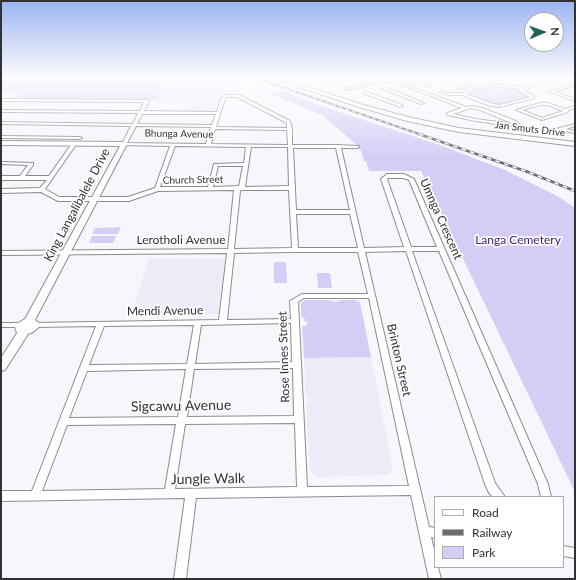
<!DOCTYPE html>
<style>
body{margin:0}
#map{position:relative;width:576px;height:580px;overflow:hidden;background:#f8f6fc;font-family:Lato,sans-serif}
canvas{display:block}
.frame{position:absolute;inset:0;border:2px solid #323134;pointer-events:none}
.legend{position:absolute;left:434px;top:496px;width:130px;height:72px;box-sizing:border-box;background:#fff;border:1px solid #adadae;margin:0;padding:5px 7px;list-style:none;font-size:12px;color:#323134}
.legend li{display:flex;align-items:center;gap:8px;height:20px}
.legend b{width:20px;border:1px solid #adadae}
.north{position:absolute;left:524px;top:12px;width:40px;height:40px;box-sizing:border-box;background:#fff;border:1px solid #adadae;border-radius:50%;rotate:88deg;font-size:11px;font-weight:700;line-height:16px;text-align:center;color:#323134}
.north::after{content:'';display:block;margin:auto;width:14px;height:18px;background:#206454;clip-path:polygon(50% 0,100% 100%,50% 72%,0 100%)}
</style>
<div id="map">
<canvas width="576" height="580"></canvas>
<div class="frame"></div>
<ul class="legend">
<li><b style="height:5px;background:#fff"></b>Road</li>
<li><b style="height:5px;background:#6d6c70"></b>Railway</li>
<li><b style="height:11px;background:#d6cdf7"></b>Park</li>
</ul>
<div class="north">N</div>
</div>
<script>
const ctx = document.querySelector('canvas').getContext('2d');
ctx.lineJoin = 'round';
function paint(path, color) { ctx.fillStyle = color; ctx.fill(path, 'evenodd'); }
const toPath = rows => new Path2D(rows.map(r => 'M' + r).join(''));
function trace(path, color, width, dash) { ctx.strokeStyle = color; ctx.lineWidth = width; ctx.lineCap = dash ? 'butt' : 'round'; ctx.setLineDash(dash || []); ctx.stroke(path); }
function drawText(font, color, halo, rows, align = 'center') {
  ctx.font = font + ' Lato,sans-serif'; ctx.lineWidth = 3.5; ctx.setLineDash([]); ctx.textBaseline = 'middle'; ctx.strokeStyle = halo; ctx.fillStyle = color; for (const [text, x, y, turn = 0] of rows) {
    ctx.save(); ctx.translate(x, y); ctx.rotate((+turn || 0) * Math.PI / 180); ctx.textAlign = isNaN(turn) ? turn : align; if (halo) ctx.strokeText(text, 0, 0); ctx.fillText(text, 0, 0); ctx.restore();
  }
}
const built = toPath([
 [168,77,215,77,236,80,239,82,240,85,238,93,221,94,214,111,184,111,186,102,156,103],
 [149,259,225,259,218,314,131,314],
 [371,357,393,470,387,475,318,477,310,471,306,402,308,402,308,397,306,397,304,358]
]);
const green = toPath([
 [1,77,168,77,157,100,14,98,20,92,1,92],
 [495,86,512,88,530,94,533,97,497,105,468,95,466,93],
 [285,91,318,105,440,145,505,170,559,197,575,208,575,492,421,171,369,171,366,161,364,161,361,150,358,149,356,144,322,115,270,94],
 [121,227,118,234,92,234,95,228],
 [92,236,116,236,113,243,89,243],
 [274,262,286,262,287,283,274,283],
 [317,273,330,273,332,288,318,288],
 [305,300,327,300,336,302,342,300,355,300,360,302,371,357,304,358,302,326,306,326,308,322,304,321,305,319,301,316,301,303]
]);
const street = toPath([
 [353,77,358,77,328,83,326,82,353,77],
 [382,77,386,77,466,107,471,106,482,108,516,121,520,125,518,126,511,126,476,121,447,115,447,113,462,108,392,81,347,90,345,89,388,80,382,77],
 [471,108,480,110,514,124,476,119,453,114,471,108],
 [402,77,406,77,431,86,428,87,402,77],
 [432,77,436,77,452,82,449,83,432,77],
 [464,77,468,77,472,78,470,79,464,77],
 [502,77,503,79,487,82,485,81,502,77],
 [569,77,574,77,525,89,523,90,534,96,534,98,500,107,491,106,466,97,464,95,449,95,439,92,441,91,449,93,462,93,495,84,524,87,569,77],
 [495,86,520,89,519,91,530,97,500,105,493,104,468,95,467,93,495,86],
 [476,83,477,85,458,89,456,88,476,83],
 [575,84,575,86,554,91,575,99,575,101,548,91,575,84],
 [383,87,385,87,424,103,421,104,383,89,383,87],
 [364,91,402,105,403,106,400,107,363,93,363,91,364,91],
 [226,95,239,95,290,121,292,129,292,145,338,145,359,146,359,147,357,148,341,148,364,248,404,247,381,179,387,174,404,174,414,179,548,484,551,497,541,497,538,484,439,251,412,251,495,483,505,497,493,497,489,493,485,484,406,251,365,252,429,527,435,528,435,538,431,537,435,554,435,567,438,567,441,579,429,579,411,495,196,498,186,579,174,579,185,498,1,501,1,491,32,491,96,326,35,327,32,327,31,325,32,323,219,320,227,253,1,255,1,251,228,249,234,190,158,191,129,201,58,201,41,192,1,193,1,189,40,188,47,180,1,180,1,176,20,176,28,165,1,164,1,162,33,163,33,165,25,176,49,176,73,142,75,142,77,143,45,189,59,197,128,197,155,188,170,146,122,145,122,144,131,126,1,124,1,122,133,124,138,113,1,112,1,110,140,111,144,102,1,101,1,99,147,100,149,101,144,111,217,112,221,98,226,95],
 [227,97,237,97,287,123,287,128,216,127,225,99,227,97],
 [142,114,216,114,212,125,137,124,142,114],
 [136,126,211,127,206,144,127,143,136,126],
 [215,129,287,130,288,145,211,144,215,129],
 [175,146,246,147,244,163,214,164,208,187,160,187,175,146],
 [251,147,288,147,289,186,245,187,251,147],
 [293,148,336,148,350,210,296,210,293,148],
 [218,166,243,166,239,186,213,187,218,166],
 [388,178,403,178,409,180,437,247,411,247,387,179,388,178],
 [241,190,289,190,292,248,234,249,240,191,241,190],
 [296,214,350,214,358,248,298,248,296,214],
 [293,252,358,252,368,294,302,294,290,301,291,319,227,320,234,253,293,252],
 [304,298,369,298,409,486,307,487,298,302,304,298],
 [291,323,292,362,195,364,201,325,291,323],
 [194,325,187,364,89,365,104,326,194,325],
 [293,368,294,416,187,417,194,369,293,368],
 [186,369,178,417,69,418,87,371,186,369],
 [295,423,297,487,175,489,185,424,295,423],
 [176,424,165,489,42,491,67,425,176,424],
 [540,103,548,103,565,109,575,106,575,108,568,110,568,112,542,120,516,110,540,103],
 [540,105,548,105,563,111,542,118,522,110,540,105],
 [575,124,575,126,566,129,575,131,575,133,560,130,546,133,544,132,575,124],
 [1,136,80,137,82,138,80,139,1,138,1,136],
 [1,323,22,323,26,325,22,327,1,327,1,323],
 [563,546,575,548,575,558,563,556,563,546]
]);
const secondary = toPath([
 [1,141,124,142,127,144,35,320,39,323,39,327,33,332,28,334,5,370,1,371,1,358,17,333,15,327,18,323,25,319,120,146,1,145,1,141]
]);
const primary = toPath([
 [272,77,278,77,360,104,408,117,459,128,575,142,575,146,459,132,407,121,356,106,272,78,272,77]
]);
const railFar1 = toPath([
 [253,77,422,135]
]);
const rail = toPath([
 [419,134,528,172,575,191]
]);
const farStreetnames = [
 ["Jan Smuts Drive",530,129,7],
 ["Bhunga Avenue",179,134,1],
 ["Church Street",193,180,-1]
];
const streetNames = [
 ["King Langalibalele Drive",77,205,-62],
 ["Umnga Crescent",441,219,66],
 ["Lerotholi Avenue",181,240],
 ["Mendi Avenue",165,311,-1],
 ["Rose Innes Street",284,357,-92],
 ["Brinton Street",399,360,77]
];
const parkNames = [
 ["Langa Cemetery",518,240]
];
const nearStreetnames = [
 ["Sigcawu Avenue",181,406,-1],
 ["Jungle Walk",208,479,-1]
];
paint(built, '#edebf8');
paint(green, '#d6cdf7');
trace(street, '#8c8b91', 2);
trace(secondary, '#8c8b91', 2);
trace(primary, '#8c8b91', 2);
paint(street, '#fff');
paint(secondary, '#fff');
paint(primary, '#fff');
trace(railFar1, '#6d6c70', 2);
trace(rail, '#6d6c70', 2.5);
trace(railFar1, '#fff', 1, [3.5]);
trace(rail, '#fff', 1.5, [4.5]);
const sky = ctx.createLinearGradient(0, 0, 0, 158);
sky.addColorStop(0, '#9ab4f1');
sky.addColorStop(0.49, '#fcfbfe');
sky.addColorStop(1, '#fcfbfe00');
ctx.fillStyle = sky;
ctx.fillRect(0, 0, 576, 158);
drawText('10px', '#323134', '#fff', farStreetnames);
drawText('12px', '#323134', '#fff', streetNames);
drawText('12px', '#422478', '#fff', parkNames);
drawText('14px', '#323134', '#fff', nearStreetnames);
</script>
